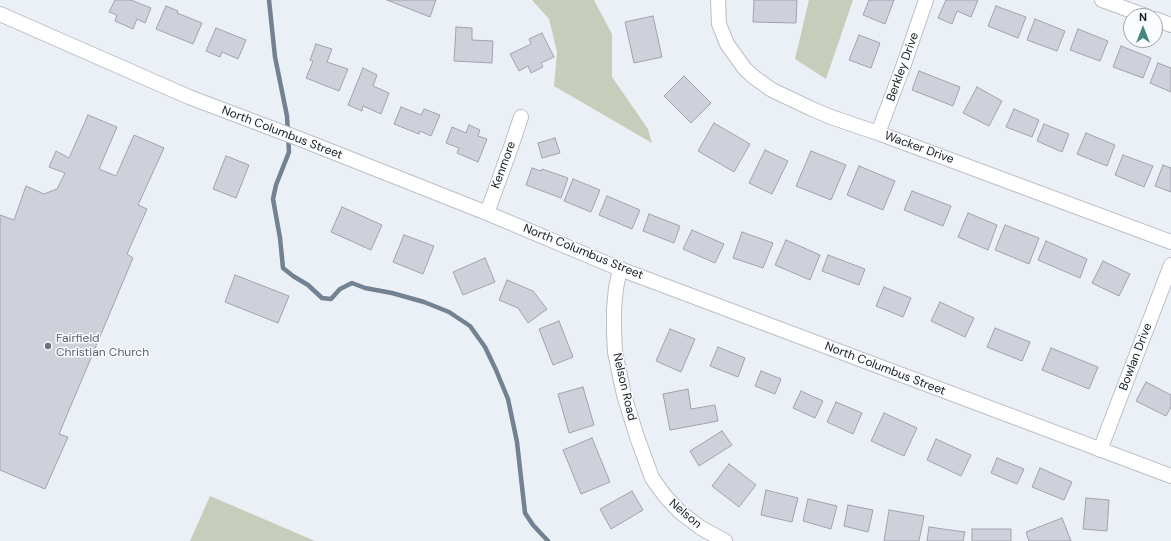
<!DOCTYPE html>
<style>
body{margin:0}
#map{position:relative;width:1171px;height:541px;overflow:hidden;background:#ebeff6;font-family:"DM Sans",sans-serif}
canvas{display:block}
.north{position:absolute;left:1123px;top:8px;width:40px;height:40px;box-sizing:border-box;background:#fafcff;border:1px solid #a1a3a5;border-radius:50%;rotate:0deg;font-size:11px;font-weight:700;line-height:16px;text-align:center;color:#1b1d1f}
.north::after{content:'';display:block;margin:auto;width:14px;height:18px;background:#44887e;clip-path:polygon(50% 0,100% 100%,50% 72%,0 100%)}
</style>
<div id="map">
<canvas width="1171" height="541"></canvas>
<div class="north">N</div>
</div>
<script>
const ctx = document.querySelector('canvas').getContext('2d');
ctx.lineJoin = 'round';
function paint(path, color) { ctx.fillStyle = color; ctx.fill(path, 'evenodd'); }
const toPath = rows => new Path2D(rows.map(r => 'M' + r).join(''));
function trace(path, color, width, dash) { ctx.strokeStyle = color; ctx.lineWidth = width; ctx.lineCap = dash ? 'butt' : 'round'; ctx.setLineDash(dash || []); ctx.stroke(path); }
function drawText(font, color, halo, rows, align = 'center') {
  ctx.font = font + ' "DM Sans",sans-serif'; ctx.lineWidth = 3; ctx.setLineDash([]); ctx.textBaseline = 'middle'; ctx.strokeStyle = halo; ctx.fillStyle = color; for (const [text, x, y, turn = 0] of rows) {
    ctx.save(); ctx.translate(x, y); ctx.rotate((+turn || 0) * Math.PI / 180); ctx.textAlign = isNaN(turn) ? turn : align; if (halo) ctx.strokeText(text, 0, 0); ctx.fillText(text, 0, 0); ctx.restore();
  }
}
const green = toPath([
 [532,0,594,0,612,34,612,77,648,129,652,143,554,86,557,52,549,19],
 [809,0,853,0,826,79,795,59],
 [210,496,315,541,190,541]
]);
const stream = toPath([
 [269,0,275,57,287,116,289,152,276,185,273,199,280,238,283,268,293,276,308,285,322,298,331,299,340,289,352,283,365,288,392,293,424,302,449,312,470,326,485,347,496,370,508,399,517,442,525,513,533,525,548,541]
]);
const building = toPath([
 [115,0,131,0,151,8,145,23,137,19,133,29,115,21,117,15,109,12,115,0],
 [387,0,436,0,430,17,387,0],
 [754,0,797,0,796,23,753,22,754,0],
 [869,0,894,0,885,24,863,15,869,0],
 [946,0,978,0,971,17,957,11,952,24,938,18,946,0],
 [166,6,178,11,177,13,202,23,193,44,156,29,166,6],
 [996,6,1026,17,1018,38,988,26,996,6],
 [653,16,662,57,634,63,625,22,653,16],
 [1035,19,1065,31,1057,51,1027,40,1035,19],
 [456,27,472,28,472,40,493,41,492,63,454,61,456,27],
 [216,28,246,40,238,59,222,52,220,57,206,51,216,28],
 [1078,29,1108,41,1100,61,1070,50,1078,29],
 [542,33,554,57,541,63,543,67,531,73,528,66,519,71,510,54,531,44,529,39,542,33],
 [859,35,880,43,871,68,849,60,859,35],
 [316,44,332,49,327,62,348,69,339,91,306,78,313,61,310,60,316,44],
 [1121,46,1151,58,1143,78,1113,67,1121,46],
 [1158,63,1171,68,1171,92,1150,83,1158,63],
 [363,68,377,75,373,86,389,93,381,114,363,106,362,111,348,105,363,68],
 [919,71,960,87,953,106,912,90,919,71],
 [684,76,711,103,691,123,664,96,684,76],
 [977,87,1002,101,989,126,963,113,977,87],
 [401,107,421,115,424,109,440,115,431,136,420,131,419,134,394,124,401,107],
 [1014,109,1039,120,1032,137,1006,127,1014,109],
 [88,115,117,127,99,169,116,176,134,135,164,148,138,205,147,209,127,254,133,258,59,434,68,437,45,489,0,470,0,215,14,220,26,186,44,194,57,189,65,173,49,167,56,151,69,158,88,115],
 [714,123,750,144,734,172,698,151,714,123],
 [1044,124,1069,134,1062,152,1037,141,1044,124],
 [469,125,480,130,478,136,487,139,478,162,457,153,459,148,446,143,452,127,466,133,469,125],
 [1086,133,1115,145,1107,166,1077,154,1086,133],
 [555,138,560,153,542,158,538,143,555,138],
 [765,150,788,161,772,194,749,183,765,150],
 [811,151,846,165,831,200,796,186,811,151],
 [1123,155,1153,166,1144,187,1115,175,1123,155],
 [226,156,249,165,236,198,213,189,226,156],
 [1163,165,1171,168,1171,192,1155,186,1163,165],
 [859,166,895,181,883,210,847,195,859,166],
 [532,168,541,171,542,169,568,178,561,198,526,185,532,168],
 [573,179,600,190,591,212,564,201,573,179],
 [912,191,951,206,943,226,904,210,912,191],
 [607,196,640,210,632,229,599,215,607,196],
 [342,207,382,225,371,250,331,232,342,207],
 [968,213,997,225,988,250,958,237,968,213],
 [649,214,680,226,674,243,643,231,649,214],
 [1005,225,1039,238,1029,264,995,250,1005,225],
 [692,230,724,244,715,263,683,249,692,230],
 [742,232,773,243,763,268,733,258,742,232],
 [404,235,434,246,423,274,393,262,404,235],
 [786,240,820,255,810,280,775,265,786,240],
 [1046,241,1087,259,1080,278,1038,260,1046,241],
 [828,255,865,269,859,285,822,271,828,255],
 [485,258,495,282,463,295,453,272,485,258],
 [1103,261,1130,274,1119,296,1092,283,1103,261],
 [235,275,289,296,278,323,225,302,235,275],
 [507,280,533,291,547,309,528,323,518,308,499,300,507,280],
 [884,287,911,298,903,317,876,306,884,287],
 [940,302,974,318,965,337,931,321,940,302],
 [559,321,573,357,553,365,539,329,559,321],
 [995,328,1030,342,1022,361,987,347,995,328],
 [670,329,695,339,681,372,656,361,670,329],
 [718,347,745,358,738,377,710,366,718,347],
 [1051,348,1098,367,1089,389,1042,370,1051,348],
 [761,371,781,379,775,394,755,386,761,371],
 [1146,382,1171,395,1171,407,1166,416,1136,401,1146,382],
 [583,387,594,425,569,433,558,394,583,387],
 [688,389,691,409,715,405,718,421,670,430,663,394,688,389],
 [801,391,823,401,815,418,793,408,801,391],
 [836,402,862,413,853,434,827,422,836,402],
 [884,413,917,428,904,456,871,441,884,413],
 [722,431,732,445,699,466,690,451,722,431],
 [592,438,610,482,581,494,563,450,592,438],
 [936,439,971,455,961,476,927,460,936,439],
 [997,458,1024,469,1017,484,991,473,997,458],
 [729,464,756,485,739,507,712,486,729,464],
 [1040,468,1072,482,1064,500,1032,487,1040,468],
 [766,490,798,498,792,522,761,515,766,490],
 [632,491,643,510,611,529,600,509,632,491],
 [1086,498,1109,500,1107,531,1083,529,1086,498],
 [808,499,837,506,831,529,803,521,808,499],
 [848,505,873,510,868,532,844,526,848,505],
 [889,510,924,516,919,541,884,541,889,510],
 [1062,518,1071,541,1029,541,1026,532,1062,518],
 [929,527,965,532,963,541,927,541,929,527],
 [972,529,1011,529,1011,541,972,541,972,529]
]);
const minor = toPath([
 [718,0,719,24,727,44,745,69,755,78,772,90,812,109,831,117,878,133,1171,242],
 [1102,0,1146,16],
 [0,14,189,97,300,139,487,213,620,269,1171,476],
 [1155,19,1171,25],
 [878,133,903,67,926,0],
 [487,213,511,147,521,117],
 [620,269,616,288,614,309,614,331,615,352,624,395,637,437,652,478,665,496,680,512,701,528,725,541],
 [1100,450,1171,265]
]);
const markers = [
 [48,346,4,"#6b7280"]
];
const streetNames = [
 ["Berkley Drive",903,67,-70],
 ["North Columbus Street",282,133,21],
 ["Wacker Drive",919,148,20],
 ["Kenmore",504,165,-70],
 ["North Columbus Street",583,252,22],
 ["Bowlan Drive",1136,357,-69],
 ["North Columbus Street",885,369,21],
 ["Nelson Road",624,387,77],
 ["Nelson",685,514,40]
];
const worshipNames = [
 ["Fairfield",56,339],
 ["Christian Church",56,353]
];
paint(green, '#c8cdbb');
trace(stream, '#728293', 4.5);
paint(building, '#ced1d9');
trace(building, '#a0a3ab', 1);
trace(minor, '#bcbfc7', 16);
trace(minor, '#fff', 14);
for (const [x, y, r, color] of markers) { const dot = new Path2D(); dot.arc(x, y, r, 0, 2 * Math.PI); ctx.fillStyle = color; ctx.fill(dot); trace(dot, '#fafcff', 1.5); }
drawText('12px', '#1b1d1f', '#fafcff', streetNames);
drawText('12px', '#5b616d', '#fafcff', worshipNames, 'left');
</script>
